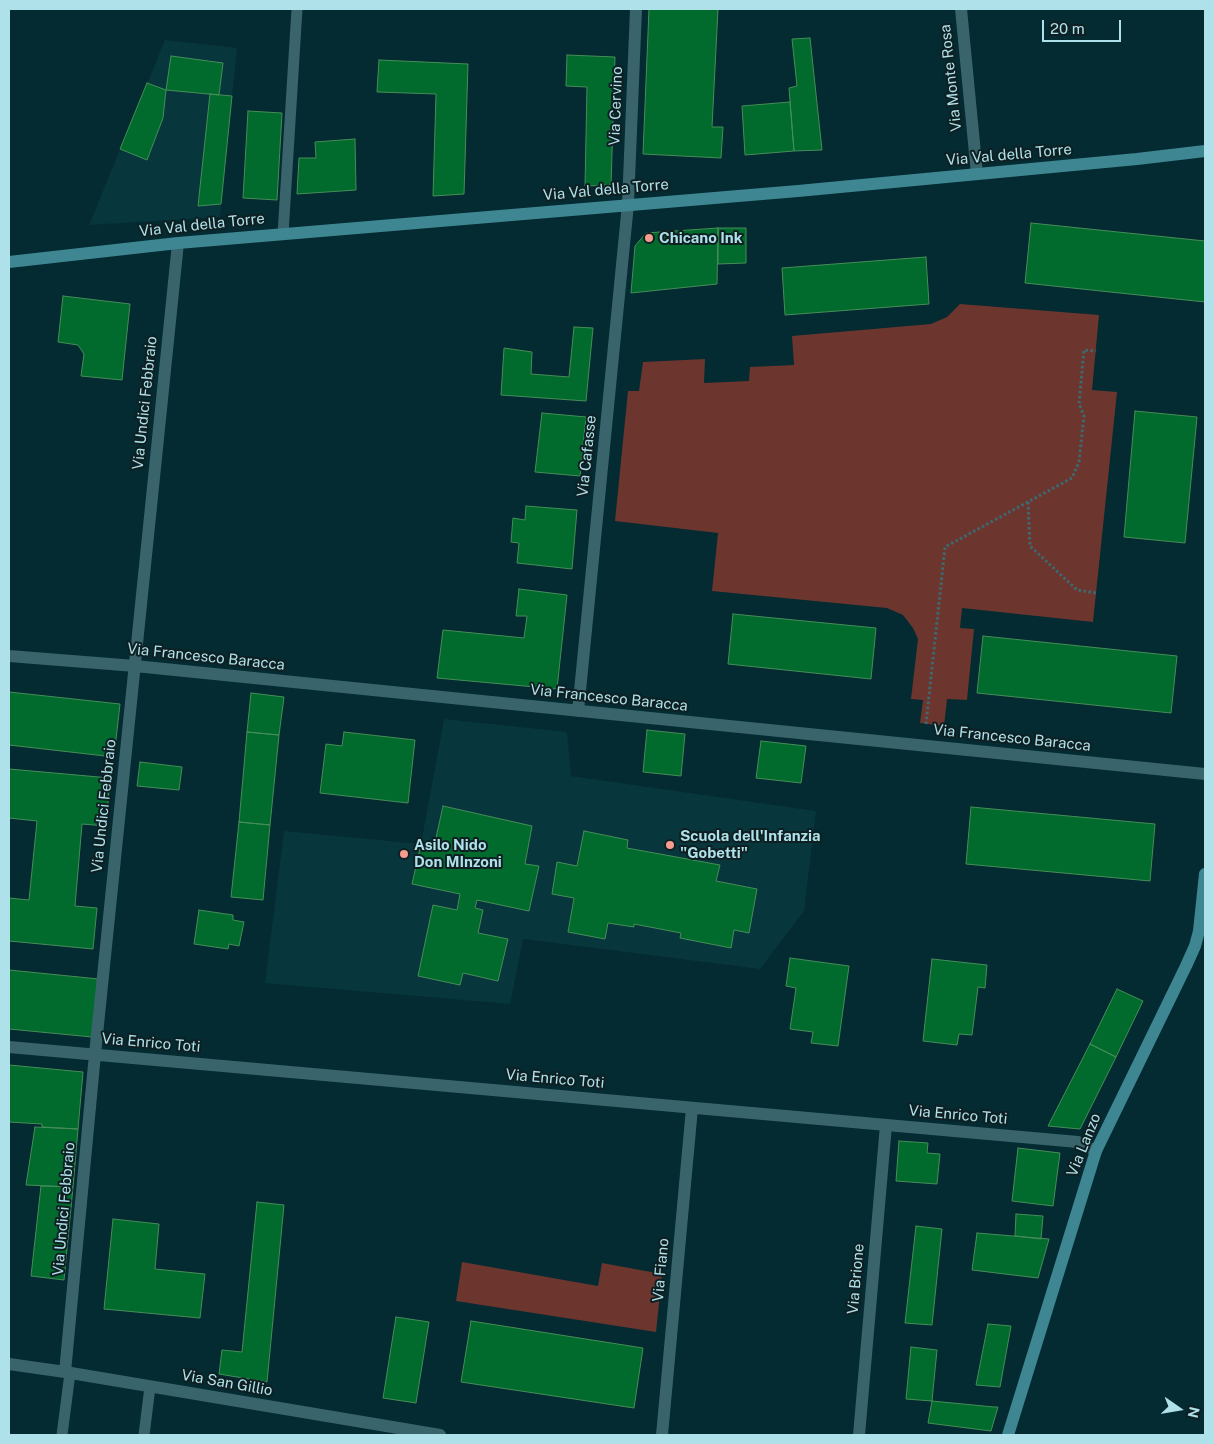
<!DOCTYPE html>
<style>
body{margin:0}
#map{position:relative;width:1214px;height:1444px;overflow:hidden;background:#032b31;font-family:"Public Sans",sans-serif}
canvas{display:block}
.frame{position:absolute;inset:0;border:10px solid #aee1ea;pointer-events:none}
.north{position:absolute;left:1154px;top:1384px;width:50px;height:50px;-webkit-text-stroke:4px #0f1f22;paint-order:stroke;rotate:103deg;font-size:14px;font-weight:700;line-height:20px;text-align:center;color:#aee1ea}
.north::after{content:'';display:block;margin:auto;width:18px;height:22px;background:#aee1ea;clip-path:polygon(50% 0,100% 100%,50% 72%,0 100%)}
.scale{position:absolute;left:1042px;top:20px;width:79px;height:22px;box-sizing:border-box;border:2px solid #aee1ea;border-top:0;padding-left:6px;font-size:15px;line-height:18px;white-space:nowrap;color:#aee1ea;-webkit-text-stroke:4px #0f1f22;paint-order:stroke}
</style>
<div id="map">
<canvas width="1214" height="1444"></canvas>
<div class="frame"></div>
<div class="north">N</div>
<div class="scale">20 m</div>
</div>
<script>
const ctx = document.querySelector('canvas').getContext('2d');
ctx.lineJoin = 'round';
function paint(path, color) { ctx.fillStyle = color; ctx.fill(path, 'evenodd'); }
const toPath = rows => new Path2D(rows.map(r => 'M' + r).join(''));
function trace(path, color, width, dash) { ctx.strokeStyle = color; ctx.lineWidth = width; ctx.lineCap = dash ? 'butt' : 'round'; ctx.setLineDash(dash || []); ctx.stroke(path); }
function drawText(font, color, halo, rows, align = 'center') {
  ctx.font = font + ' "Public Sans",sans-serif'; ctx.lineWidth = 4; ctx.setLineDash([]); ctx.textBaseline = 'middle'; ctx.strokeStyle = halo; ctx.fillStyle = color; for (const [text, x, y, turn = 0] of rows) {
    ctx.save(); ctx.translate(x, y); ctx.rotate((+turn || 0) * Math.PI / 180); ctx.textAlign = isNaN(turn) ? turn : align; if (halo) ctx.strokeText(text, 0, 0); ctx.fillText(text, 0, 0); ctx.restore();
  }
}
const built = toPath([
 [165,40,237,48,220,217,89,225],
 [444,719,567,732,571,776,816,811,804,911,760,969,523,939,510,1004,265,983,284,831,421,844]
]);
const green = toPath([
 [960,304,1099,315,1092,390,1117,392,1093,622,962,608,960,628,974,629,967,700,947,699,944,726,920,723,923,700,911,699,918,639,913,628,903,615,887,608,712,591,718,533,615,521,628,391,639,391,643,362,705,359,704,383,749,381,750,367,794,365,792,336,931,324,947,317],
 [462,1262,598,1286,602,1263,662,1274,656,1332,456,1301]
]);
const building = toPath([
 [649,9,718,9,712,127,723,127,721,158,643,154,649,9],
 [810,38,822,150,794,151,789,88,797,86,792,39,810,38],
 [567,55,615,57,611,185,585,186,587,87,566,86,567,55],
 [171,56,223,63,219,95,166,90,171,56],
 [379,60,468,64,464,194,433,196,436,94,377,92,379,60],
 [147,83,166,90,163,118,147,160,120,149,147,83],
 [210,94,232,96,221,204,198,206,210,94],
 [790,102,794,151,745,155,742,106,790,102],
 [248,111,282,113,277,200,243,198,248,111],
 [355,139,356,190,297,194,299,158,316,158,315,142,355,139],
 [1031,223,1205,241,1205,302,1025,283,1031,223],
 [718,228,717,284,631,293,635,246,646,233,718,228],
 [718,228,746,228,746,263,718,264,718,228],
 [926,257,929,304,785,315,782,268,926,257],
 [63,296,130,304,122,380,81,376,84,354,78,345,58,342,63,296],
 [574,327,593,328,586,401,501,395,504,348,532,352,531,374,569,377,574,327],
 [1135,411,1197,417,1185,543,1124,537,1135,411],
 [542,413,586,417,580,476,535,472,542,413],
 [526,506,577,510,572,569,517,563,519,543,511,542,513,518,525,520,526,506],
 [519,589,567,595,557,689,437,678,443,630,524,638,527,616,516,616,519,589],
 [733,614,876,628,871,679,728,664,733,614],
 [983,636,1177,656,1171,713,977,693,983,636],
 [9,692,120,704,114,757,9,745,9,692],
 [251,693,284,697,279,735,247,732,251,693],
 [647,730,685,734,681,776,643,772,647,730],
 [247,732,279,735,270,825,239,822,247,732],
 [344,732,415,740,408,803,320,793,326,744,342,746,344,732],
 [761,741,806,746,801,783,756,778,761,741],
 [140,762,182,767,179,790,137,786,140,762],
 [9,769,110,778,106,826,82,824,75,906,97,908,93,949,9,941,9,898,29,900,37,821,9,818,9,769],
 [443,806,532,826,525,864,539,866,529,911,477,900,475,908,483,910,478,933,508,939,498,981,463,973,460,985,418,976,433,905,457,910,460,894,412,884,421,844,434,847,443,806],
 [971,807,1155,824,1150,881,966,864,971,807],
 [239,822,270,825,263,900,231,897,239,822],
 [584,831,628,840,627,848,720,865,716,881,757,889,749,933,734,930,731,948,680,938,681,933,634,924,634,927,608,923,605,939,568,932,574,898,552,894,557,862,577,866,584,831],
 [199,910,233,915,233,920,244,922,239,946,229,944,228,949,194,944,199,910],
 [790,958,849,966,838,1046,811,1043,813,1032,790,1029,796,988,786,986,790,958],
 [932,959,987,965,985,988,978,987,972,1035,959,1034,957,1045,923,1041,932,959],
 [9,970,99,979,92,1037,9,1029,9,970],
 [1117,989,1143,1001,1116,1057,1090,1044,1117,989],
 [1090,1044,1116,1057,1080,1129,1048,1126,1090,1044],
 [9,1065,83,1072,78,1129,42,1127,42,1124,9,1122,9,1065],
 [35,1127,78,1129,73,1187,26,1185,35,1127],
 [899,1141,928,1143,927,1153,940,1154,937,1184,896,1181,899,1141],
 [1018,1148,1060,1153,1053,1206,1012,1201,1018,1148],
 [41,1186,73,1187,64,1280,31,1276,41,1186],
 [257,1202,284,1205,267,1382,219,1374,222,1350,242,1352,257,1202],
 [1016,1214,1043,1216,1041,1239,1015,1236,1016,1214],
 [113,1219,159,1224,155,1269,205,1274,200,1318,104,1309,113,1219],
 [916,1226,942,1229,932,1325,905,1323,916,1226],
 [977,1233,1049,1239,1038,1278,972,1270,977,1233],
 [396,1317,429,1322,416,1403,383,1398,396,1317],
 [471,1321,643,1348,634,1408,461,1382,471,1321],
 [988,1324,1011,1326,1000,1387,976,1385,988,1324],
 [911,1347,937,1350,932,1401,906,1399,911,1347],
 [932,1401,994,1407,998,1407,991,1431,928,1423,932,1401]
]);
const path = toPath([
 [1028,502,1030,546,1077,590,1096,593],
 [926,724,945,547,1072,478,1079,462,1084,416,1079,404,1084,350,1096,351]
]);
const lane = toPath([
 [283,234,297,9],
 [62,1435,70,1373],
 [144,1435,150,1387]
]);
const street = toPath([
 [961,9,977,174],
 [9,656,135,666,1205,774],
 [578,711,628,204,636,9],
 [9,1047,1078,1142,1096,1151],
 [9,1364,65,1372,440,1435],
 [65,1372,95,1054,178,243],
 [662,1435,692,1108],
 [859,1435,886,1125]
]);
const secondary = toPath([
 [9,262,178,243,798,191,1137,159,1205,151],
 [1008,1435,1096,1151,1186,966,1195,946,1199,931,1205,874]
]);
const markers = [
 [649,238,5,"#f59d8e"],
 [670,845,5,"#f59d8e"],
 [404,854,5,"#f59d8e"]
];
const streetNames = [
 ["Via Monte Rosa",951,78,-96],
 ["Via Cervino",616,106,-88],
 ["Via Val della Torre",1009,155,-5],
 ["Via Val della Torre",606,190,-5],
 ["Via Val della Torre",202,225,-6],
 ["Via Undici Febbraio",145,403,-84],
 ["Via Cafasse",587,456,-84],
 ["Via Francesco Baracca",206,657,6],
 ["Via Francesco Baracca",609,698,6],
 ["Via Francesco Baracca",1012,738,6],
 ["Via Undici Febbraio",104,806,-84],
 ["Via Enrico Toti",151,1043,5],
 ["Via Enrico Toti",555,1079,5],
 ["Via Enrico Toti",958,1115,5],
 ["Via Lanzo",1084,1145,-68],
 ["Via Undici Febbraio",64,1209,-85],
 ["Via Fiano",661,1270,-85],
 ["Via Brione",856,1279,-85],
 ["Via San Gillio",227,1383,10]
];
const poiNames = [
 ["Chicano Ink",659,238],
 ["Scuola dell'Infanzia",680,836],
 ["\"Gobetti\"",680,853],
 ["Asilo Nido",414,845],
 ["Don MInzoni",414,862]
];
paint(built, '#08363d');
paint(green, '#6c362e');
paint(building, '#006b2d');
trace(building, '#478d58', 1);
trace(path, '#3e6970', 3, [2.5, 2.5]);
trace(lane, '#39646b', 11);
trace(street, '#39646b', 12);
trace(secondary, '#3e8692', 12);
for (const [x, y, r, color] of markers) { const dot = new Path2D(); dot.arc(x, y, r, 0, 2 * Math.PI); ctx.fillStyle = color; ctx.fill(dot); trace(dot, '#0f1f22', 2); }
drawText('15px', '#aee1ea', '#0f1f22', streetNames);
drawText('bold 15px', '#aee1ea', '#0f1f22', poiNames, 'left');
</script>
